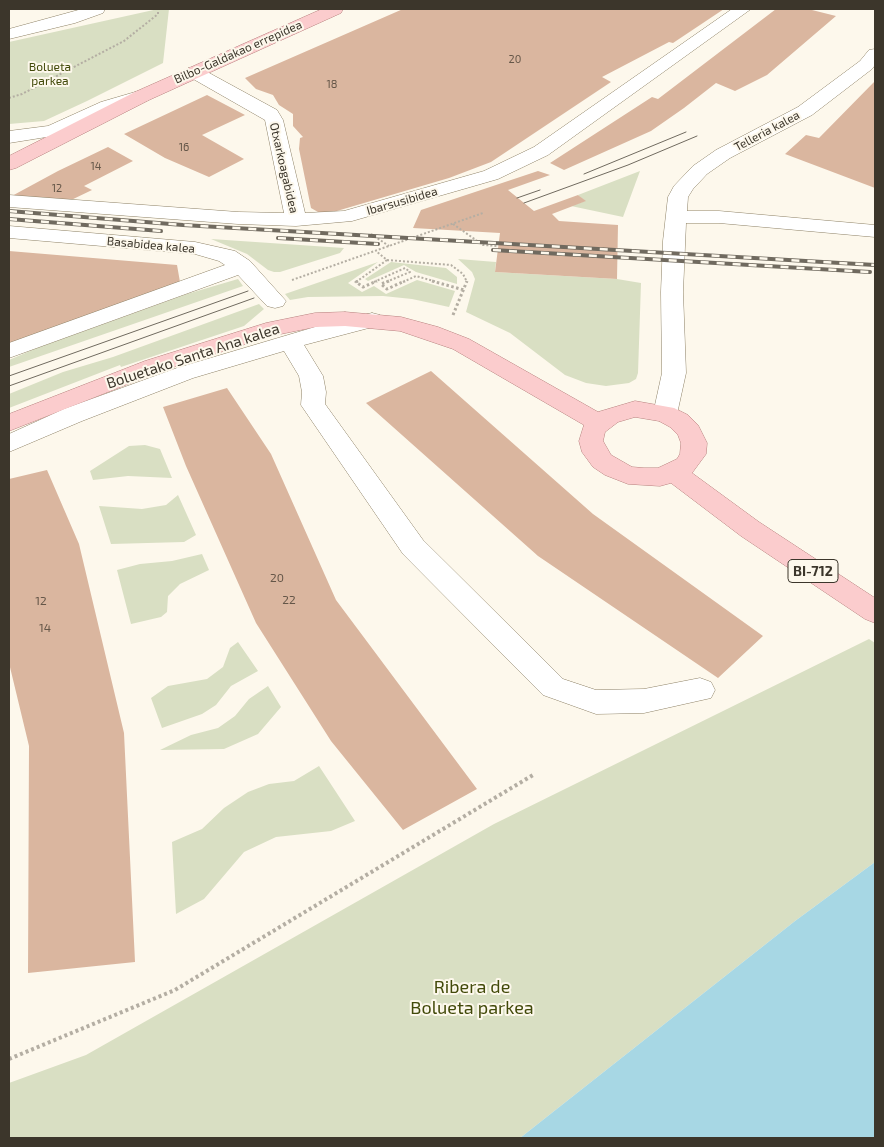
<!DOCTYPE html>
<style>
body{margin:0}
#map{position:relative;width:884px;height:1147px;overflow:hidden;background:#fdf8ec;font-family:"Exo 2",sans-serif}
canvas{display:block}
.frame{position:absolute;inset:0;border:10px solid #3c362b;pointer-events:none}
</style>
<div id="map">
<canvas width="884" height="1147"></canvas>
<div class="frame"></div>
</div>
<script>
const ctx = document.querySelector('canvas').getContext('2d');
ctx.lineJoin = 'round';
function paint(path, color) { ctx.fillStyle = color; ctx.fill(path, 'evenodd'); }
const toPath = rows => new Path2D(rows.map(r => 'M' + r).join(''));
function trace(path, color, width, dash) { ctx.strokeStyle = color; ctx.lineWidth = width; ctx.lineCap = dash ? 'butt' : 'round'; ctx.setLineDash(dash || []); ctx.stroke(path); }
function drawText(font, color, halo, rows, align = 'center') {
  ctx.font = font + ' "Exo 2",sans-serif'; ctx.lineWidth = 4; ctx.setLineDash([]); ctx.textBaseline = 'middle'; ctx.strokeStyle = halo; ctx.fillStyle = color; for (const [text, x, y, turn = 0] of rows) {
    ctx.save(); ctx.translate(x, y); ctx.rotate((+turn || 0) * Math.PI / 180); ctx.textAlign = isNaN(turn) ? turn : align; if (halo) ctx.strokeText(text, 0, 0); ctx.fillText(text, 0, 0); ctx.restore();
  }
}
const green = toPath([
 [158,9,169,9,163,63,87,101,44,121,9,124,9,42],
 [640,171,623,217,571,206,585,201,578,195],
 [211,239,344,248,340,253,280,272,274,272,268,270,247,254],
 [458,259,496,262,495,272,617,279,641,283,638,373,636,379,629,383,606,386,586,383,565,375,510,333,466,312,475,279,472,272],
 [378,262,348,283,362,292,374,286,386,294,417,280,455,291,449,307,412,299,383,296,308,297,290,300,285,294],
 [391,262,446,268,457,277,457,284,416,272,404,265,368,281,365,279],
 [238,279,243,286,9,367,9,360,37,348,187,294],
 [259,304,264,309,244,326,121,367,120,365,9,408,9,394,63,372,113,357],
 [145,445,160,449,172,478,128,476,93,480,90,471,129,446],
 [178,495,196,535,184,542,111,544,99,506,142,509,166,505],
 [202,554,209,570,180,584,168,596,167,612,161,617,131,624,117,570,140,564,172,561],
 [869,639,875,643,875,862,795,921,520,1138,9,1138,9,1083,86,1055,494,824],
 [238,642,258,671,231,686,216,705,202,714,162,728,151,698,168,686,207,679,223,667,230,648],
 [268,686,281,707,258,734,224,749,160,750,191,735,218,728,235,716,249,699],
 [319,766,355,821,331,831,276,837,244,852,204,899,176,914,172,842,202,829,224,808,248,792,269,784,294,781]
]);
const water = toPath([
 [875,862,875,1138,520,1138,795,921]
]);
const building = toPath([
 [403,9,724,9,673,43,669,42,602,77,611,82,491,162,449,178,330,213,318,212,311,208,299,149,300,138,303,137,293,126,293,114,279,105,273,95,256,89,245,78],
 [776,9,808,9,836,16,767,75,735,91,716,83,684,108,651,131,564,170,550,163,652,97,658,99],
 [875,81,875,188,785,154,806,135,819,138],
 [207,95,245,115,202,135,244,159,209,177,165,158,124,134],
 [108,147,133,161,84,186,92,190,67,202,10,197,58,171],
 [538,171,550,175,508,190,534,211,578,195,586,201,552,214,559,221,618,225,617,279,495,272,500,233,413,228,421,210],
 [9,251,177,265,180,282,9,345],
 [431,371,593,514,763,636,718,678,538,556,366,403],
 [227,388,271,454,336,600,477,789,403,830,331,741,256,623,186,466,163,407],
 [47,470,79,544,124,733,135,962,28,973,29,746,9,663,9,479]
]);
const pathFar2 = toPath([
 [9,98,22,94,124,41,158,14,158,9],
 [453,224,483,245,498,246],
 [371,234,389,246],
 [387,260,451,265,463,274,467,282],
 [292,280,483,213],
 [356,282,387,260,376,251],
 [374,282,405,268,410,272,386,282],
 [403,282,416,276,437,282]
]);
const pathFar1 = toPath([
 [358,281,356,282,363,287,377,281],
 [389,281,381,284,387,289,405,281],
 [432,281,464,290],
 [453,315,467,281]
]);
const path = toPath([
 [9,1059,175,990,533,775]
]);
const minor = toPath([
 [82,9,105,9,103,13,75,23,9,39,9,29,82,9],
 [732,9,751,9,548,155,498,179,352,221,296,226,238,224,9,207,9,195,238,212,284,213,265,120,188,76,185,72,188,68,194,67,200,68,277,110,283,120,305,213,344,211,484,171,534,147,732,9],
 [875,49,875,65,872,69,812,115,730,158,707,174,693,189,688,197,687,211,719,211,875,225,875,237,719,223,686,223,683,292,686,373,677,414,674,420,665,422,656,420,653,414,662,373,661,292,663,241,668,197,674,186,693,166,716,150,798,107,860,61,869,50,875,49],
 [142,90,149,92,151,96,149,100,115,110,59,135,9,143,9,131,48,126,101,102,142,90],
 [9,226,195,242,235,251,250,261,286,301,283,306,275,308,267,306,238,275,9,358,9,343,225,265,219,261,195,254,9,238,9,226],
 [372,313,380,315,383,320,380,325,304,345,323,376,326,392,325,404,423,540,563,679,596,690,644,689,700,678,711,682,715,690,711,698,644,713,596,714,543,695,403,554,301,405,302,392,299,376,284,351,193,378,82,421,9,452,9,434,64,409,177,368,315,327,372,313]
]);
const major = toPath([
 [322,9,343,9,341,13,149,100,16,168,9,170,9,156,135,92,322,9],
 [345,312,401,317,438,327,469,339,598,412,635,401,674,408,688,415,698,425,707,443,706,454,692,473,759,522,875,598,875,623,865,619,741,536,671,483,660,486,628,484,605,475,593,467,582,452,579,441,584,425,453,349,400,331,345,326,315,327,271,336,161,371,9,431,9,414,145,361,266,323,315,313,345,312],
 [635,417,659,421,670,427,678,435,681,443,680,454,677,459,658,468,644,468,632,467,611,455,603,441,605,432,618,422,635,417]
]);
const tram = toPath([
 [584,174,686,132],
 [517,198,540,190],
 [524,203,628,165,697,136],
 [9,376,248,291],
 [9,386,254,298]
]);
const rail = toPath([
 [9,211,183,225,875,265],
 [9,219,161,231],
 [278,238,378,244],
 [493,250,870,272]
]);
const farNumbernames = [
 ["20",515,59],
 ["18",332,84],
 ["16",184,147],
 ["14",96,166],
 ["12",57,188]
];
const farStreetnames = [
 ["Bilbo-Galdakao errepidea",238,52,-24],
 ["Telleria kalea",767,131,-28],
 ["Otxarkoagabidea",284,168,77],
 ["Ibarsusibidea",402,201,-16],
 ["Basabidea kalea",151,245,5]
];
const farParknames = [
 ["Bolueta",50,67],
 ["parkea",50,81]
];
const numberNames = [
 ["20",277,578],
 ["22",289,600],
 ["12",41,601],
 ["14",45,628]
];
const shields = [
 [813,571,50]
];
const shieldNames = [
 ["BI-712",813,571]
];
const streetNames = [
 ["Boluetako Santa Ana kalea",193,356,-18]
];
const nearParknames = [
 ["Ribera de",472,987],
 ["Bolueta parkea",472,1008]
];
paint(green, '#d9dfc3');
paint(water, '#a7d7e4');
paint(building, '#dab69f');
trace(minor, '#8e8267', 1);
trace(major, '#b7817e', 1);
trace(pathFar2, '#b4aea3', 2, [2, 2]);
trace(pathFar1, '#b4aea3', 3, [2.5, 2.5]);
trace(path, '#b4aea3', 4, [3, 3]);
paint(minor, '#fff');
paint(major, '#fbcccd');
trace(tram, '#706a5f', 1);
trace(rail, '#706a5f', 4);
trace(rail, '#fdf8ec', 2.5, [8]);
drawText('11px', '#645648', null, farNumbernames);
drawText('12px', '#3c362b', '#fdf8ec', farStreetnames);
drawText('12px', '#424a0a', '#fdf8ec', farParknames);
drawText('12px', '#645648', null, numberNames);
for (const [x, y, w] of shields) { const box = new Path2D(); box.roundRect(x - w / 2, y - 11.5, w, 23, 4); ctx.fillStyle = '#fdf8ec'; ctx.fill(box); trace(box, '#3c362b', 1); }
drawText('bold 14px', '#3c362b', null, shieldNames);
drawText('15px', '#3c362b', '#fdf8ec', streetNames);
drawText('18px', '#424a0a', '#fdf8ec', nearParknames);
</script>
